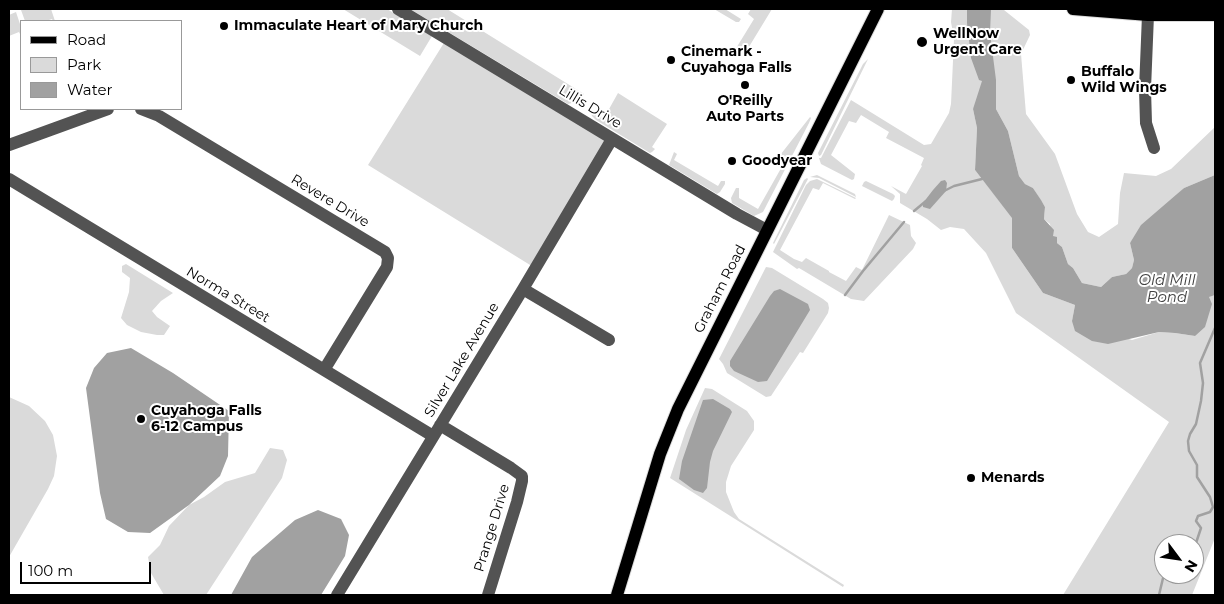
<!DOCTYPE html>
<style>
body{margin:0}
#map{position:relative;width:1224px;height:604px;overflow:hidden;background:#fff;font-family:Montserrat,sans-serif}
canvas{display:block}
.frame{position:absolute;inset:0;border:10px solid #000;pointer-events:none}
.legend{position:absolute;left:20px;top:20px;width:162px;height:90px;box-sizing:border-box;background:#fff;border:1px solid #999;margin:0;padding:6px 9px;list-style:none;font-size:15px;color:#000}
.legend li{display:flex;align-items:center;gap:10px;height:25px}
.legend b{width:25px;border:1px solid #999}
.north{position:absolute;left:1154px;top:534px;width:50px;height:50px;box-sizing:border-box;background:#fff;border:1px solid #999;border-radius:50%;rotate:121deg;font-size:14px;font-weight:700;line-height:20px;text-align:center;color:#000}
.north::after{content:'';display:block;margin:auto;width:18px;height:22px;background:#000;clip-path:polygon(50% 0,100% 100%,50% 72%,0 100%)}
.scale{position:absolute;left:20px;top:562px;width:131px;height:22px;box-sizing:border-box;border:2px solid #000;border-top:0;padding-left:6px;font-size:15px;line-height:18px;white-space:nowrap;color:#000;-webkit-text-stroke:4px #fff;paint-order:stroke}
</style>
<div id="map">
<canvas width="1224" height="604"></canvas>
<div class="frame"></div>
<ul class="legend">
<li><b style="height:6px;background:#000"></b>Road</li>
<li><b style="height:14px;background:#dadada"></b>Park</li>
<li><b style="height:14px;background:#a1a1a1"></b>Water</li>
</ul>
<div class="north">N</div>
<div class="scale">100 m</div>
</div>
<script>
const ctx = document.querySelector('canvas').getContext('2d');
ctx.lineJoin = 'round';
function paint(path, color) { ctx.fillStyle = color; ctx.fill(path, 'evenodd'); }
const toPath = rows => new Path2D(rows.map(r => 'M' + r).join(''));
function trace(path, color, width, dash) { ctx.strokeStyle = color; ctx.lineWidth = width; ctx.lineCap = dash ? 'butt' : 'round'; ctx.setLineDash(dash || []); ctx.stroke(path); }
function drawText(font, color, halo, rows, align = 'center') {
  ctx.font = font + ' Montserrat,sans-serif'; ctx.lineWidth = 4; ctx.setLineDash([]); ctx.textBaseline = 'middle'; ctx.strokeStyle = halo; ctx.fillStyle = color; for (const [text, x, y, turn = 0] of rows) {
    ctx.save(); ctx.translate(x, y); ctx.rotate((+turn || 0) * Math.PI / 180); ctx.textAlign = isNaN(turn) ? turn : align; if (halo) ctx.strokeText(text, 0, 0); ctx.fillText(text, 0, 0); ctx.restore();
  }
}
const green = toPath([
 [25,9,51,9,55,21,53,21,52,19,46,21,25,21,21,10],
 [343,9,387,9,432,36,420,56],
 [410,9,447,9,584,94,579,101,568,104],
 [714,9,725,9,741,19,739,22,736,22],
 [751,9,772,9,744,55,735,50,754,19,748,14],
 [952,9,1004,10,1029,30,1030,35,1021,54,1026,114,1055,154,1077,214,1088,232,1099,237,1118,224,1120,193,1124,173,1156,176,1171,169,1215,127,1215,175,1184,188,1130,243,1134,260,1132,268,1126,274,1112,277,1101,287,1082,283,1073,268,1068,264,1062,247,1057,243,1052,236,1050,224,1044,219,1045,207,1033,188,1025,184,1019,176,1008,131,996,109,996,80,973,109,977,128,975,170,1013,218,1012,248,1043,293,1075,305,1072,321,1132,340,1159,332,1175,333,1195,336,1208,297,1215,295,1215,538,1192,595,1063,595,1169,422,1016,313,986,253,964,229,950,227,941,230,927,219,900,203,900,194,891,186,906,194,922,166,921,165,924,158,886,138,889,132,861,115,856,123,849,121,831,155,855,174,854,179,852,180,821,164,819,158,821,158,851,100,924,145,931,144,949,113,951,104,954,39,951,22],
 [1164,544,1194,544,1194,574,1164,574],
 [16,12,21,27,21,36,19,32,9,36,9,15],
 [447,38,612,139,535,268,368,165],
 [868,59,821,155,819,156,818,153,863,64],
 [618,93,667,124,652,147,655,149,652,152,650,153,596,120,592,116,590,110,604,118],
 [810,117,811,118,809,123,763,212,754,216,732,203,731,198,736,188,739,188,739,198,758,209,784,163,777,159],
 [674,152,677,154,674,160,718,186,721,181,725,181,725,184,720,192,717,194,669,165],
 [817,175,855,194,856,197,819,178,810,177],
 [807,178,808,179,774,244,773,243,804,180],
 [817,179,856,198,855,199,823,183,819,190,813,188,780,250,794,259,802,262,806,258,829,271,829,272,846,281,856,267,862,270,889,215,910,225,911,236,916,243,913,249,864,301,851,299,799,268,797,269,773,252,806,185,810,181],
 [866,181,893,194,895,196,894,199,892,201,862,186,864,182],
 [126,264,173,293,161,301,152,311,157,317,170,326,164,335,157,335,141,332,127,325,121,318,129,292,130,278,122,272,122,266],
 [766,267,772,268,823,299,828,303,829,308,828,313,803,353,800,352,771,396,766,397,727,373,723,364,719,359],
 [705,388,712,389,747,411,754,421,754,430,731,466,726,482,726,492,734,512,739,519,844,585,843,587,670,478,686,430],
 [9,397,29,406,45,421,53,435,57,456,54,476,48,489,9,557],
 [270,448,283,450,287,460,282,478,206,595,164,595,151,573,148,557,160,545,169,526,189,505,204,497,225,482,255,473]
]);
const water = toPath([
 [967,9,991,9,990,33,996,80,996,109,1008,131,1019,176,1025,184,1033,188,1041,200,1045,207,1044,219,1054,230,1053,236,1057,237,1057,243,1062,247,1068,264,1073,268,1082,283,1101,287,1112,277,1126,274,1132,268,1134,260,1130,243,1141,225,1184,188,1215,175,1215,295,1209,297,1212,304,1205,327,1195,336,1175,333,1159,332,1108,344,1092,341,1075,331,1072,321,1075,305,1043,293,1012,248,1012,218,975,170,977,128,973,109,982,81,979,80,971,58,967,23],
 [945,180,947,183,946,191,930,209,923,207,923,203,933,190,941,181],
 [780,289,808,304,810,310,767,381,758,382,734,371,730,366,730,361,770,296,774,291],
 [131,348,173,373,229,411,228,456,220,476,189,505,150,533,128,532,106,519,100,493,86,388,94,368,107,353],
 [713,399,730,409,732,412,713,451,710,462,707,488,703,493,694,490,679,479,682,461,703,400],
 [318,510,341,519,349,535,345,556,321,595,231,595,252,557,295,520]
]);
const stream = toPath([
 [944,191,954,186,982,179],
 [914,211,926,201],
 [845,295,863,271,904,222],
 [1194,549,1201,528,1196,521,1198,516,1210,512,1213,507,1210,497,1197,477,1197,465,1189,451,1188,441,1190,434,1196,424,1201,401,1203,383,1200,363,1215,328],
 [1159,595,1164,574]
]);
const minor = toPath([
 [398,9,737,214,767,230],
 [1148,15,1145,89,1146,123,1154,148],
 [141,109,159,116,385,252,388,258,387,267,324,370],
 [9,145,108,109],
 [9,179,433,436],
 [523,289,609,340],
 [440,425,511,468,522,476,522,481,517,502,488,595],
 [337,595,523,289,612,139]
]);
const major = toPath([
 [1073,9,1148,15,1215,15],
 [617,595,660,454,678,409,878,9]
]);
const markers = [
 [224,26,5,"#000"],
 [922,42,6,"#000"],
 [671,60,5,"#000"],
 [1071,80,5,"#000"],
 [745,85,5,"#000"],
 [732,161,5,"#000"],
 [141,419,5,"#000"],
 [971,478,5,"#000"]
];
const poiNames = [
 ["Immaculate Heart of Mary Church",234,26],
 ["WellNow",933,34],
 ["Urgent Care",933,50],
 ["Cinemark -",681,52],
 ["Cuyahoga Falls",681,68],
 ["Buffalo",1081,72],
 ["Wild Wings",1081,88],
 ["O'Reilly",745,101,"center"],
 ["Auto Parts",745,117,"center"],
 ["Goodyear",742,161],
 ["Cuyahoga Falls",151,411],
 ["6-12 Campus",151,427],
 ["Menards",981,478]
];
const streetNames = [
 ["Lillis Drive",590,107,31],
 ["Revere Drive",330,201,31],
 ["Graham Road",720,289,-63],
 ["Norma Street",228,295,31],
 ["Silver Lake Avenue",462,360,-59],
 ["Prange Drive",492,528,-73]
];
const waterNames = [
 ["Old Mill",1167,281],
 ["Pond",1167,298]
];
paint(green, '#dadada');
paint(water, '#a1a1a1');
trace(stream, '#a1a1a1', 2.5);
trace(major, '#dbdbdb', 14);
trace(minor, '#535353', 12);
trace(major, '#000', 12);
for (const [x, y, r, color] of markers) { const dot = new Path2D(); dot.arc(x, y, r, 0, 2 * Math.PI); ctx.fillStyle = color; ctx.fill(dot); trace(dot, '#fff', 2); }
drawText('bold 14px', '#000', '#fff', poiNames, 'left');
drawText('14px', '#000', '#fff', streetNames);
drawText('italic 15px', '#424242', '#fff', waterNames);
</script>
